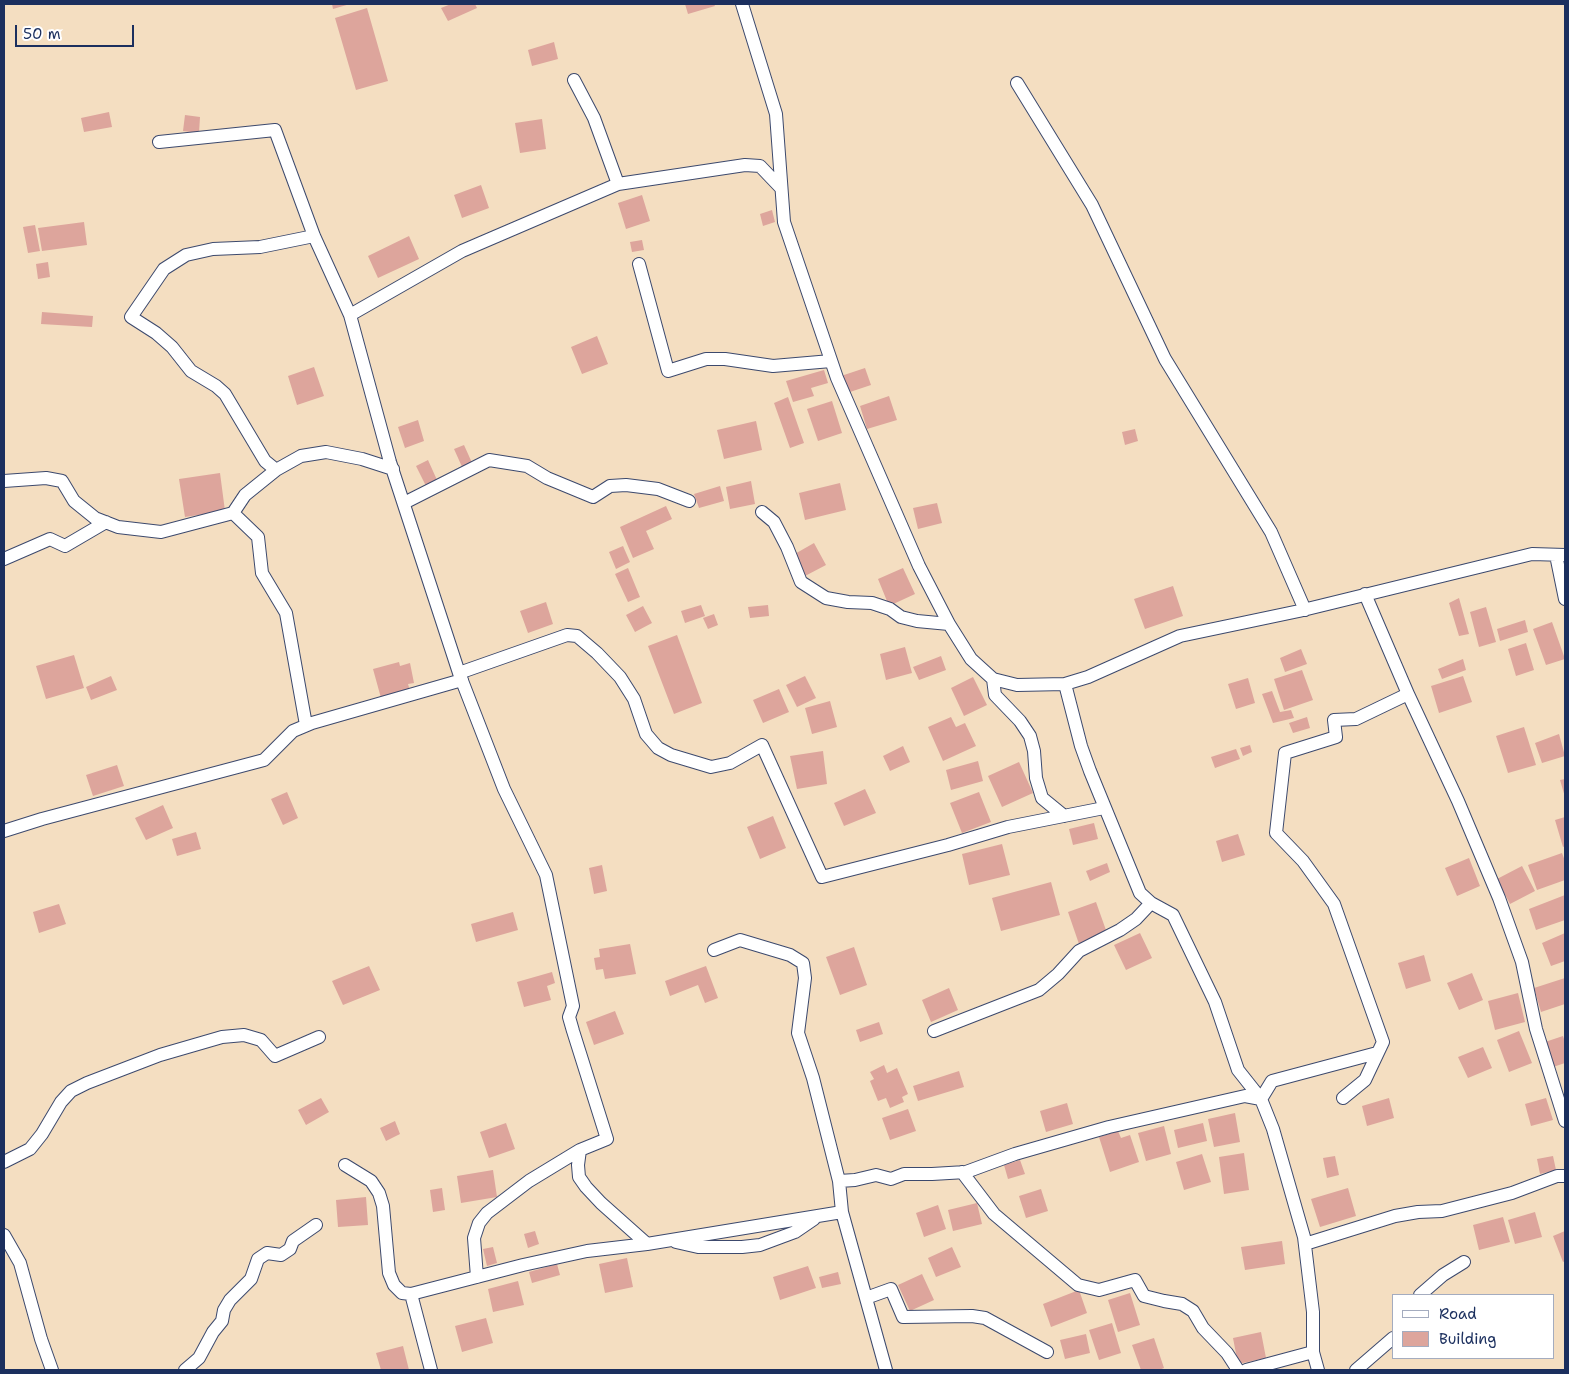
<!DOCTYPE html>
<style>
body{margin:0}
#map{position:relative;width:1569px;height:1374px;overflow:hidden;background:#f4dec1;font-family:"Shantell Sans",sans-serif}
canvas{display:block}
.frame{position:absolute;inset:0;border:5px solid #1b2f5e;pointer-events:none}
.legend{position:absolute;left:1392px;top:1294px;width:162px;height:65px;box-sizing:border-box;background:#fff;border:1px solid #a4acbf;margin:0;padding:6px 9px;list-style:none;font-size:15px;color:#1b2f5e}
.legend li{display:flex;align-items:center;gap:10px;height:25px}
.legend b{width:25px;border:1px solid #a4acbf}
.scale{position:absolute;left:15px;top:25px;width:119px;height:22px;box-sizing:border-box;border:2px solid #1b2f5e;border-top:0;padding-left:6px;font-size:15px;line-height:18px;white-space:nowrap;color:#1b2f5e;-webkit-text-stroke:4px #fff;paint-order:stroke}
</style>
<div id="map">
<canvas width="1569" height="1374"></canvas>
<div class="frame"></div>
<ul class="legend">
<li><b style="height:6px;background:#fff"></b>Road</li>
<li><b style="height:14px;background:#dda59c"></b>Building</li>
</ul>
<div class="scale">50 m</div>
</div>
<script>
const ctx = document.querySelector('canvas').getContext('2d');
ctx.lineJoin = 'round';
function paint(path, color) { ctx.fillStyle = color; ctx.fill(path, 'evenodd'); }
const toPath = rows => new Path2D(rows.map(r => 'M' + r).join(''));
function trace(path, color, width, dash) { ctx.strokeStyle = color; ctx.lineWidth = width; ctx.lineCap = dash ? 'butt' : 'round'; ctx.setLineDash(dash || []); ctx.stroke(path); }
const building = toPath([
 [332,4,350,4,333,9],
 [451,4,475,4,477,8,448,21,441,8],
 [685,4,714,4,715,6,688,14],
 [367,8,388,81,356,90,335,18],
 [554,42,558,59,532,66,528,50],
 [109,112,112,127,84,132,81,118],
 [185,115,200,117,199,133,183,131],
 [542,119,546,149,520,153,515,123],
 [481,185,489,208,462,218,454,195],
 [642,195,650,221,626,229,618,203],
 [772,210,775,222,763,226,760,214],
 [84,222,87,245,42,251,38,228],
 [35,225,40,251,28,253,23,227],
 [409,236,419,259,378,278,368,256],
 [642,240,644,250,632,252,630,242],
 [48,262,50,277,38,279,36,264],
 [42,312,93,316,92,327,41,324],
 [597,336,608,364,582,374,571,347],
 [314,367,324,396,297,405,288,376],
 [865,368,871,385,847,393,841,376],
 [824,370,828,383,811,388,814,396,793,402,786,381],
 [889,396,897,420,867,429,860,406],
 [788,397,804,443,790,448,774,403],
 [832,401,842,433,818,441,807,409],
 [418,420,424,441,405,448,398,427],
 [756,421,762,450,724,459,717,430],
 [1135,429,1138,441,1125,445,1122,432],
 [464,445,473,465,463,469,454,449],
 [428,460,437,480,426,486,416,466],
 [220,473,225,511,185,517,179,479],
 [751,481,755,504,730,509,726,487],
 [840,483,846,510,805,520,799,493],
 [720,486,724,501,699,508,694,494],
 [937,503,942,523,918,529,913,508],
 [666,506,672,519,646,531,654,549,633,558,620,527],
 [814,543,826,565,805,576,793,555],
 [623,546,630,562,616,569,609,552],
 [628,568,640,597,628,602,615,574],
 [903,568,915,594,889,606,878,579],
 [1173,586,1183,616,1145,629,1134,599],
 [1459,598,1469,634,1459,636,1449,603],
 [546,602,553,624,528,633,520,611],
 [701,605,705,616,685,623,681,611],
 [768,605,769,616,750,618,748,607],
 [643,606,652,623,635,632,626,615],
 [1486,607,1496,642,1479,647,1470,612],
 [714,614,718,625,708,629,703,618],
 [1525,620,1528,632,1500,641,1497,629],
 [1552,622,1565,659,1546,665,1533,629],
 [677,635,702,703,674,714,648,646],
 [1526,643,1534,670,1516,676,1508,649],
 [905,647,912,673,886,680,880,654],
 [1301,649,1307,664,1285,672,1280,658],
 [74,655,84,688,46,699,36,666],
 [941,656,946,670,919,680,913,667],
 [1463,659,1466,670,1442,679,1438,669],
 [399,662,400,666,410,663,414,683,408,684,410,691,381,698,373,669],
 [1302,670,1313,700,1284,710,1274,679],
 [111,676,117,690,91,700,86,687],
 [805,676,816,698,797,707,786,685],
 [1463,676,1472,702,1439,713,1431,686],
 [973,677,987,705,964,716,951,688],
 [1248,678,1255,703,1236,709,1228,684],
 [779,689,789,712,763,723,753,700],
 [1272,691,1280,712,1291,710,1294,718,1273,723,1262,694],
 [830,701,837,727,812,734,805,708],
 [951,717,956,727,965,723,976,746,943,761,928,727],
 [1307,717,1310,728,1293,733,1289,723],
 [1524,727,1536,765,1508,773,1496,736],
 [1559,734,1565,756,1542,763,1535,743],
 [1250,745,1252,752,1243,756,1240,748],
 [903,746,910,762,890,771,883,756],
 [1236,749,1240,759,1215,768,1211,757],
 [823,751,827,784,797,789,790,756],
 [978,761,983,781,951,790,946,770],
 [1019,762,1033,793,1002,807,988,776],
 [117,765,124,786,93,796,86,775],
 [1565,779,1565,797,1560,780],
 [865,789,876,813,844,826,834,803],
 [287,792,298,818,283,825,271,799],
 [979,792,991,822,962,833,950,803],
 [163,805,173,828,146,840,135,818],
 [773,816,786,848,760,859,747,827],
 [1565,817,1565,846,1563,847,1555,820],
 [1094,823,1098,839,1073,845,1069,829],
 [196,832,201,849,177,856,172,839],
 [1238,834,1245,855,1222,862,1216,841],
 [1002,844,1010,875,969,885,962,854],
 [1562,853,1565,861,1565,880,1537,890,1528,865],
 [1469,858,1480,886,1457,896,1445,868],
 [1107,863,1110,872,1090,881,1086,871],
 [602,865,607,891,594,894,589,868],
 [1522,866,1535,891,1510,904,1497,879],
 [1051,882,1060,915,1001,931,992,898],
 [1565,895,1565,920,1536,930,1529,909],
 [1096,902,1107,933,1079,944,1068,912],
 [59,904,66,924,39,933,33,912],
 [513,912,518,930,476,942,471,924],
 [1140,933,1152,958,1126,970,1114,945],
 [1565,933,1565,961,1551,966,1542,943],
 [630,944,636,974,605,979,603,969,596,970,594,958,600,957,599,949],
 [854,947,867,985,840,995,826,957],
 [1424,955,1431,981,1406,989,1398,963],
 [369,966,380,990,343,1005,332,981],
 [706,966,718,998,705,1003,698,985,670,996,665,981],
 [552,972,555,983,547,986,551,1000,524,1007,517,982],
 [1472,973,1483,1000,1459,1010,1447,983],
 [1565,978,1565,1004,1541,1012,1534,988],
 [949,988,958,1010,931,1022,922,1000],
 [1518,993,1525,1022,1495,1030,1488,1001],
 [615,1011,624,1034,594,1045,586,1022],
 [879,1022,883,1034,860,1042,856,1030],
 [1519,1031,1532,1063,1509,1072,1497,1040],
 [1563,1036,1565,1042,1565,1063,1553,1067,1545,1042],
 [1483,1047,1492,1068,1468,1078,1458,1057],
 [884,1065,887,1073,897,1068,908,1094,902,1097,904,1102,890,1108,886,1098,878,1101,870,1081,874,1079,870,1072],
 [959,1071,964,1087,918,1101,913,1086],
 [321,1098,329,1112,306,1125,298,1110],
 [1389,1098,1394,1118,1367,1126,1362,1106],
 [1546,1098,1553,1120,1531,1126,1525,1104],
 [1067,1103,1073,1124,1046,1132,1040,1111],
 [908,1109,916,1131,890,1140,882,1118],
 [1235,1113,1240,1142,1214,1147,1208,1119],
 [395,1121,400,1134,386,1141,380,1128],
 [506,1123,515,1149,489,1158,480,1132],
 [1203,1123,1207,1141,1178,1148,1174,1130],
 [1164,1126,1171,1154,1146,1161,1138,1133],
 [1118,1131,1121,1138,1130,1135,1139,1162,1110,1172,1099,1137],
 [1244,1153,1249,1190,1224,1194,1219,1157],
 [1202,1154,1211,1182,1184,1190,1176,1162],
 [1335,1156,1339,1175,1327,1178,1323,1158],
 [1553,1156,1556,1170,1540,1174,1537,1159],
 [1020,1160,1025,1174,1008,1179,1004,1165],
 [493,1170,497,1197,461,1203,457,1176],
 [442,1188,445,1210,433,1212,430,1190],
 [1348,1188,1356,1216,1320,1227,1311,1199],
 [1041,1189,1048,1211,1026,1218,1019,1196],
 [366,1197,368,1225,338,1227,336,1200],
 [977,1203,982,1224,953,1231,948,1210],
 [938,1205,946,1229,924,1237,916,1213],
 [1535,1212,1542,1237,1515,1244,1508,1220],
 [1503,1217,1510,1242,1479,1250,1473,1225],
 [535,1231,539,1244,528,1248,524,1234],
 [1565,1231,1565,1261,1563,1262,1553,1236],
 [1282,1241,1285,1264,1245,1270,1241,1247],
 [493,1247,497,1263,487,1266,483,1249],
 [952,1247,961,1267,936,1277,928,1258],
 [627,1258,633,1287,605,1293,599,1264],
 [557,1264,560,1275,532,1283,529,1272],
 [808,1266,816,1288,780,1300,773,1277],
 [838,1272,841,1284,822,1288,819,1277],
 [922,1274,934,1300,910,1311,898,1285],
 [518,1281,524,1305,493,1312,488,1289],
 [1079,1290,1087,1313,1051,1327,1043,1304],
 [1130,1293,1140,1325,1118,1332,1108,1300],
 [486,1318,493,1343,462,1352,455,1326],
 [1112,1323,1121,1353,1099,1360,1089,1330],
 [1261,1332,1266,1358,1238,1364,1233,1338],
 [1086,1334,1090,1353,1065,1359,1060,1340],
 [1154,1338,1164,1368,1159,1370,1141,1370,1132,1345],
 [403,1346,409,1370,381,1370,376,1353]
]);
const minor = toPath([
 [742,4,776,114,784,222,837,378,919,566,949,624,971,659,993,679,1017,685,1065,684,1088,677,1180,636,1299,611,1532,554,1565,555],
 [574,80,594,118,618,184],
 [1017,83,1092,205,1165,359,1271,532,1305,610],
 [159,142,275,130,314,236,350,315,390,462,459,673,504,789,546,875,573,1006,569,1017,573,1031,607,1139,580,1150,578,1165,579,1177,586,1187,601,1203,647,1244,842,1212,886,1370],
 [639,264,668,371,706,359,725,359,773,366,831,361],
 [350,315,462,251,618,184,745,165,760,166,781,188],
 [276,470,265,461,225,394,216,386,191,371,172,347,156,333,131,317,164,269,186,255,213,249,260,247,314,236],
 [4,481,46,478,62,481,74,501,95,518,118,527,161,532,233,513,245,495,276,470,301,456,326,452,362,459,393,469],
 [404,503,489,460,527,466,547,478,593,497,610,486,626,485,658,489,689,501],
 [762,512,774,522,787,547,801,582,826,598,848,602,872,603,890,609,901,617,917,621,949,624],
 [233,513,258,537,262,573,286,613,306,725],
 [1556,555,1565,599],
 [4,559,50,539,65,546,106,522],
 [459,673,567,635,577,636,597,653,620,677,634,699,646,734,658,748,671,755,711,767,730,763,762,745,822,877,948,845,1008,827,1104,808],
 [993,679,995,695,1020,721,1030,736,1034,751,1036,778,1042,798,1064,816],
 [1065,684,1081,746,1090,771,1140,893,1151,903,1173,915,1215,1002,1238,1070,1261,1099,1273,1129,1304,1237,1313,1312,1313,1352,1318,1370],
 [1408,694,1458,801,1499,898,1522,962,1536,1029,1565,1121],
 [4,831,42,819,264,760,293,731,312,723,462,680],
 [714,950,740,940,790,955,803,963,805,978,798,1033,813,1078,839,1181],
 [934,1031,1039,990,1058,974,1079,951,1120,930,1136,919,1151,903],
 [1343,1098,1365,1080,1383,1042,1334,904,1303,861,1276,833,1285,753,1336,737,1334,720,1356,719,1408,694,1365,594],
 [4,1162,30,1149,42,1134,61,1102,71,1091,87,1083,160,1055,222,1037,244,1035,261,1040,275,1056,319,1037],
 [345,1165,371,1181,379,1193,383,1206,389,1273,394,1285,402,1293,411,1294,523,1265,587,1251,647,1244],
 [962,1172,994,1214,1078,1285,1099,1290,1135,1280,1144,1296,1164,1301,1182,1304,1193,1311,1203,1328,1227,1353,1238,1370],
 [842,1212,839,1181,855,1180,876,1175,891,1179,904,1174,932,1174,966,1172,1015,1154,1109,1127,1245,1096,1261,1099,1272,1081,1377,1053],
 [4,1235,20,1263,41,1339,52,1370],
 [676,1242,698,1247,742,1247,760,1245,795,1232,814,1219],
 [1305,1244,1395,1216,1418,1212,1442,1211,1512,1193,1557,1176,1565,1176],
 [477,1277,474,1238,479,1223,487,1213,529,1181,580,1150],
 [411,1294,431,1370],
 [1420,1295,1443,1275,1464,1262],
 [866,1298,891,1289,903,1317,972,1316,985,1318,1047,1352],
 [185,1370,199,1358,213,1332,222,1321,224,1310,230,1300,251,1279,258,1259,267,1253,281,1255,290,1249,293,1241,316,1225],
 [1246,1370,1313,1352],
 [1356,1370,1393,1338]
]);
paint(building, '#dda59c');
trace(minor, '#3c496d', 14);
trace(minor, '#fff', 12);
</script>
